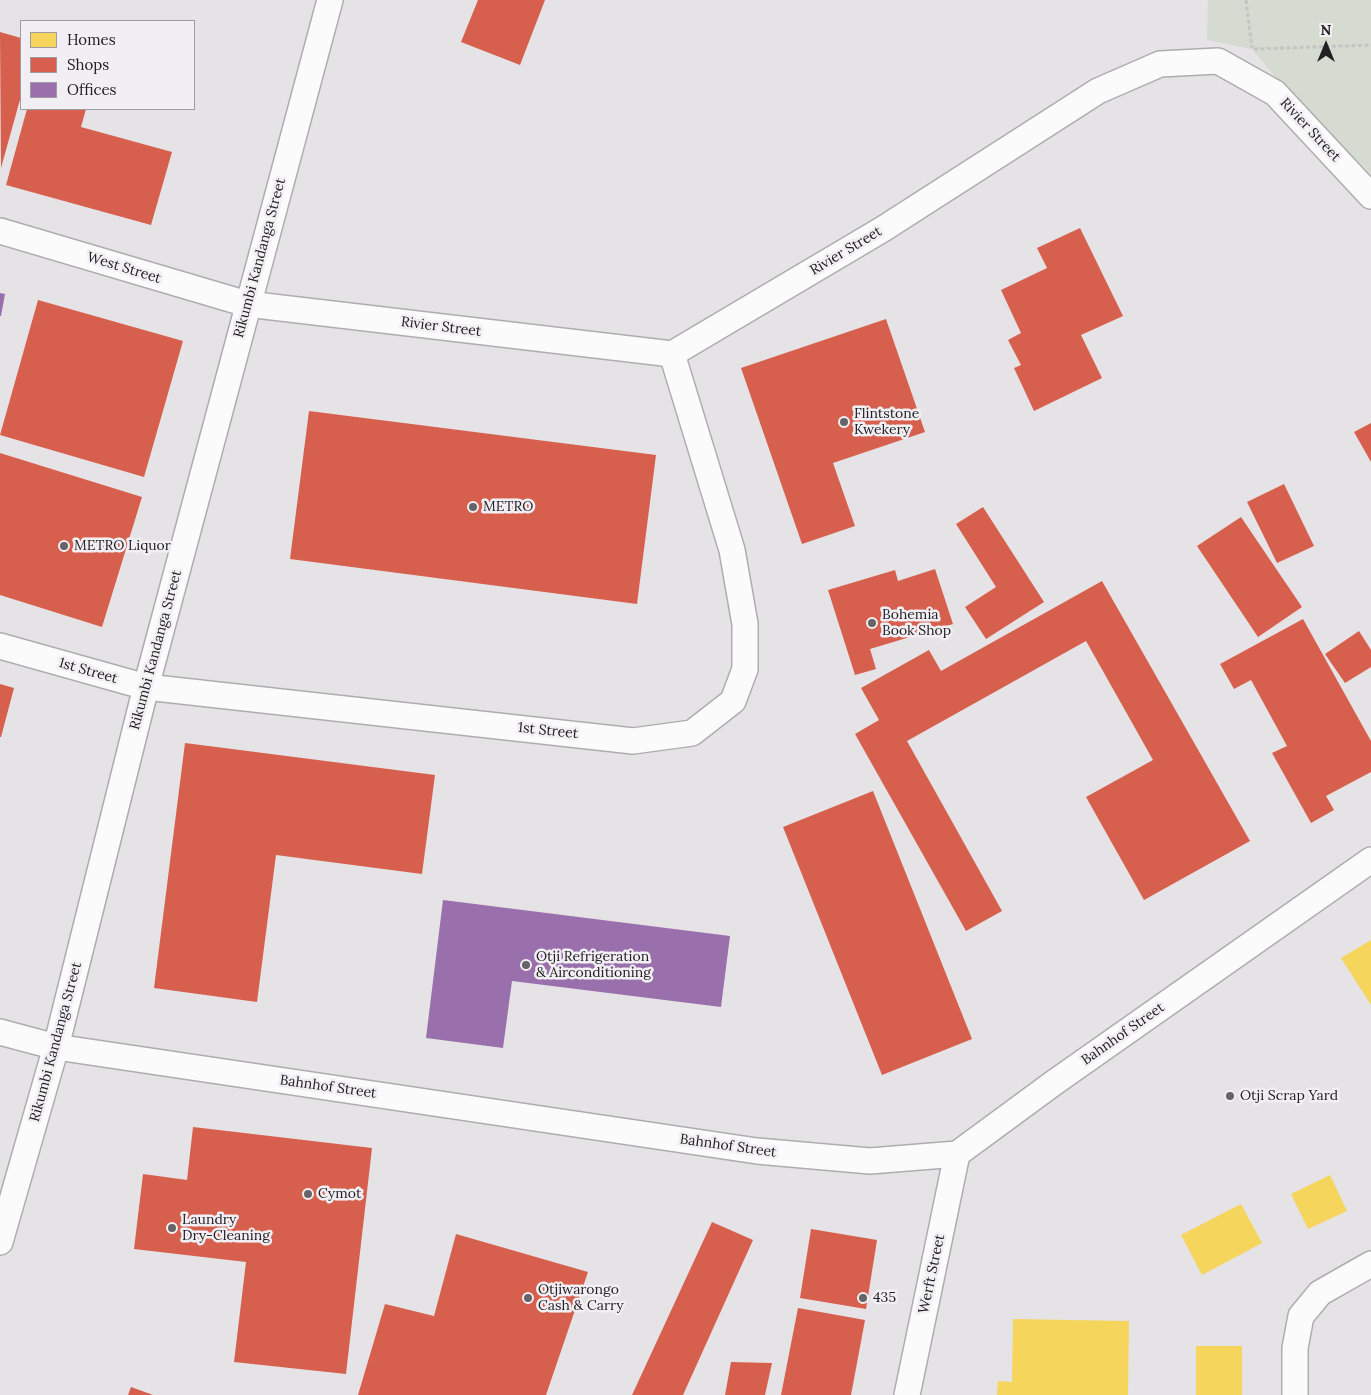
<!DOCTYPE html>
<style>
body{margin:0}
#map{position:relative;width:1371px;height:1395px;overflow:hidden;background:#e5e3e6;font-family:Lora,serif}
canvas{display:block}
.legend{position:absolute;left:20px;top:20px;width:175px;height:90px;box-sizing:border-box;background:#f2eff4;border:1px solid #9e9ca0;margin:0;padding:6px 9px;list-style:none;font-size:15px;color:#212022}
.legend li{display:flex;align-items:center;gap:10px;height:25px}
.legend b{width:25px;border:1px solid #9e9ca0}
.north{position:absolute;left:1301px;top:20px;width:50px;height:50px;-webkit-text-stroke:4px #f2eff4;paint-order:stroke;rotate:0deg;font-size:14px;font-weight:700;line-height:20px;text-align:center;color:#212022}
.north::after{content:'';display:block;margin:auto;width:18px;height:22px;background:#212022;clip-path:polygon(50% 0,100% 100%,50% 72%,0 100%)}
</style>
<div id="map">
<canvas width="1371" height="1395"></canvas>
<ul class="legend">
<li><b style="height:14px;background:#f6d55c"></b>Homes</li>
<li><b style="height:14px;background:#d6604d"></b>Shops</li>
<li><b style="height:14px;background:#9970ab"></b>Offices</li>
</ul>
<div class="north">N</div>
</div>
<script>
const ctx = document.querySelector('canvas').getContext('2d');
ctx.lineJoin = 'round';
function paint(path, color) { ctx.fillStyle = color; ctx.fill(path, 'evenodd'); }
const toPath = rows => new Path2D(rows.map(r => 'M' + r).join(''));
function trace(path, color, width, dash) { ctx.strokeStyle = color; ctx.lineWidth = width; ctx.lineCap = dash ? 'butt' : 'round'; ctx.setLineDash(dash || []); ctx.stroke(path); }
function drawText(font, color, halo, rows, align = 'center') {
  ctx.font = font + ' Lora,serif'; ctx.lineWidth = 5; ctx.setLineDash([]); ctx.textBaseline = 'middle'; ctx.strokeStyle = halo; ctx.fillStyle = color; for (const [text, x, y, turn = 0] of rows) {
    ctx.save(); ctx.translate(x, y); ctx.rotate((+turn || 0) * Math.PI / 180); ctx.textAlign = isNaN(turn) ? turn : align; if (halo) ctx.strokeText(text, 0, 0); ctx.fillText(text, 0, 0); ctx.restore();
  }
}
const green = toPath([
 [1208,0,1371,0,1371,174,1287,91,1252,49,1207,40]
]);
const homes = toPath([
 [1371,940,1371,1005,1341,958],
 [1330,1175,1347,1211,1308,1229,1291,1194],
 [1241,1204,1262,1243,1202,1275,1181,1235],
 [1013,1319,1129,1321,1128,1395,997,1395,998,1381,1012,1382],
 [1196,1346,1242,1346,1242,1395,1196,1395]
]);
const shops = toPath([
 [478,0,545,0,520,65,461,42],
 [0,32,21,38,21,96,1,168],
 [27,109,86,109,81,127,172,152,151,225,6,185],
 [1080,228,1123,316,1081,335,1102,378,1034,411,1014,368,1021,365,1008,340,1021,333,1001,290,1047,268,1037,248],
 [38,300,183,341,144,477,0,435],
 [886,319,925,432,833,463,855,526,802,544,741,368],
 [309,411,656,455,637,604,290,559],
 [1371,423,1371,462,1354,432],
 [0,453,142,497,102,627,0,595],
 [1284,484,1314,546,1277,563,1247,502],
 [983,507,1044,602,986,639,965,607,996,587,956,524],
 [1241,517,1302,607,1258,637,1197,546],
 [935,569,953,624,870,649,876,669,855,675,828,590,895,570,898,581],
 [1102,581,1250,841,1144,900,1086,797,1153,760,1086,641,907,741,1002,911,966,931,855,734,879,720,861,688,929,650,941,671],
 [1303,619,1371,741,1371,772,1326,796,1334,810,1311,823,1272,753,1287,746,1251,680,1234,689,1220,664],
 [1359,631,1371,650,1371,667,1345,683,1325,654],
 [0,684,14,688,1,737,0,737],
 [185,743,435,775,422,874,276,855,257,1002,154,988],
 [873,791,972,1039,882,1075,783,827],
 [193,1127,372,1148,346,1374,234,1362,246,1262,134,1249,143,1174,187,1180],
 [712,1222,753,1240,683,1395,632,1395],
 [811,1229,877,1240,866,1309,800,1298],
 [456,1234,588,1272,546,1395,358,1395,385,1304,434,1316],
 [798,1308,865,1320,851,1395,781,1395],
 [731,1362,772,1363,765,1395,725,1395],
 [131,1387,153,1395,128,1395]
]);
const offices = toPath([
 [0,293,5,294,1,316,0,316],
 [443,900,730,936,721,1007,512,981,503,1048,426,1038]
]);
const path = toPath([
 [1246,0,1252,48],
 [1254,49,1371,45]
]);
const street = toPath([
 [0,231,247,304,672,354,883,229,1098,91,1160,64,1218,61,1275,93,1371,196],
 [0,646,146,687,633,741,692,733,733,701,745,669,745,624,732,550,672,354],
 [0,1032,56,1047,757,1151,870,1161,957,1154,1055,1082,1371,860],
 [0,1242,56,1047,146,687,330,0],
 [907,1395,957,1154],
 [1295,1395,1295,1348,1301,1316,1320,1293,1371,1264]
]);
const markers = [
 [844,422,5,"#666467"],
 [473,507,5,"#666467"],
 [64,546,5,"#666467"],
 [872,623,5,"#666467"],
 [526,965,5,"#666467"],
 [1230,1096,5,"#666467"],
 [308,1194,5,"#666467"],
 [172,1228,5,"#666467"],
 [528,1298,5,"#666467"],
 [863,1298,5,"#666467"]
];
const streetNames = [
 ["Rivier Street",1310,130,47],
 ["Rivier Street",846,251,-31],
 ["Rikumbi Kandanga Street",260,258,-75],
 ["West Street",124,268,17],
 ["Rivier Street",441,327,7],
 ["Rikumbi Kandanga Street",156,650,-75],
 ["1st Street",88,671,16],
 ["1st Street",548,731,6],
 ["Bahnhof Street",1123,1034,-35],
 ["Rikumbi Kandanga Street",56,1042,-75],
 ["Bahnhof Street",328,1087,8],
 ["Bahnhof Street",728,1146,8],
 ["Werft Street",932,1274,-78]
];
const poiNames = [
 ["Flintstone",854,414],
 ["Kwekery",854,430],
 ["METRO",483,507],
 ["METRO Liquor",74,546],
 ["Bohemia",882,615],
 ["Book Shop",882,631],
 ["Otji Refrigeration",536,957],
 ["& Airconditioning",536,973],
 ["Otji Scrap Yard",1240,1096],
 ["Cymot",318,1194],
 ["Laundry",182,1220],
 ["Dry-Cleaning",182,1236],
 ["Otjiwarongo",538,1290],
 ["Cash & Carry",538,1306],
 ["435",873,1298]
];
paint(green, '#d5dbd1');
paint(homes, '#f6d55c');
paint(shops, '#d6604d');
paint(offices, '#9970ab');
trace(street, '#aeadae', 28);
trace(path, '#c5c4c5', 3, [4, 2.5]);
trace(street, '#fbfbfb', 25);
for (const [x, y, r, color] of markers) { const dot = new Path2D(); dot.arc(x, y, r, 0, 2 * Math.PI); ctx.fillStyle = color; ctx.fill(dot); trace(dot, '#f2eff4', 2); }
drawText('14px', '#212022', '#f2eff4', streetNames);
drawText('14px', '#212022', '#f2eff4', poiNames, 'left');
</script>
